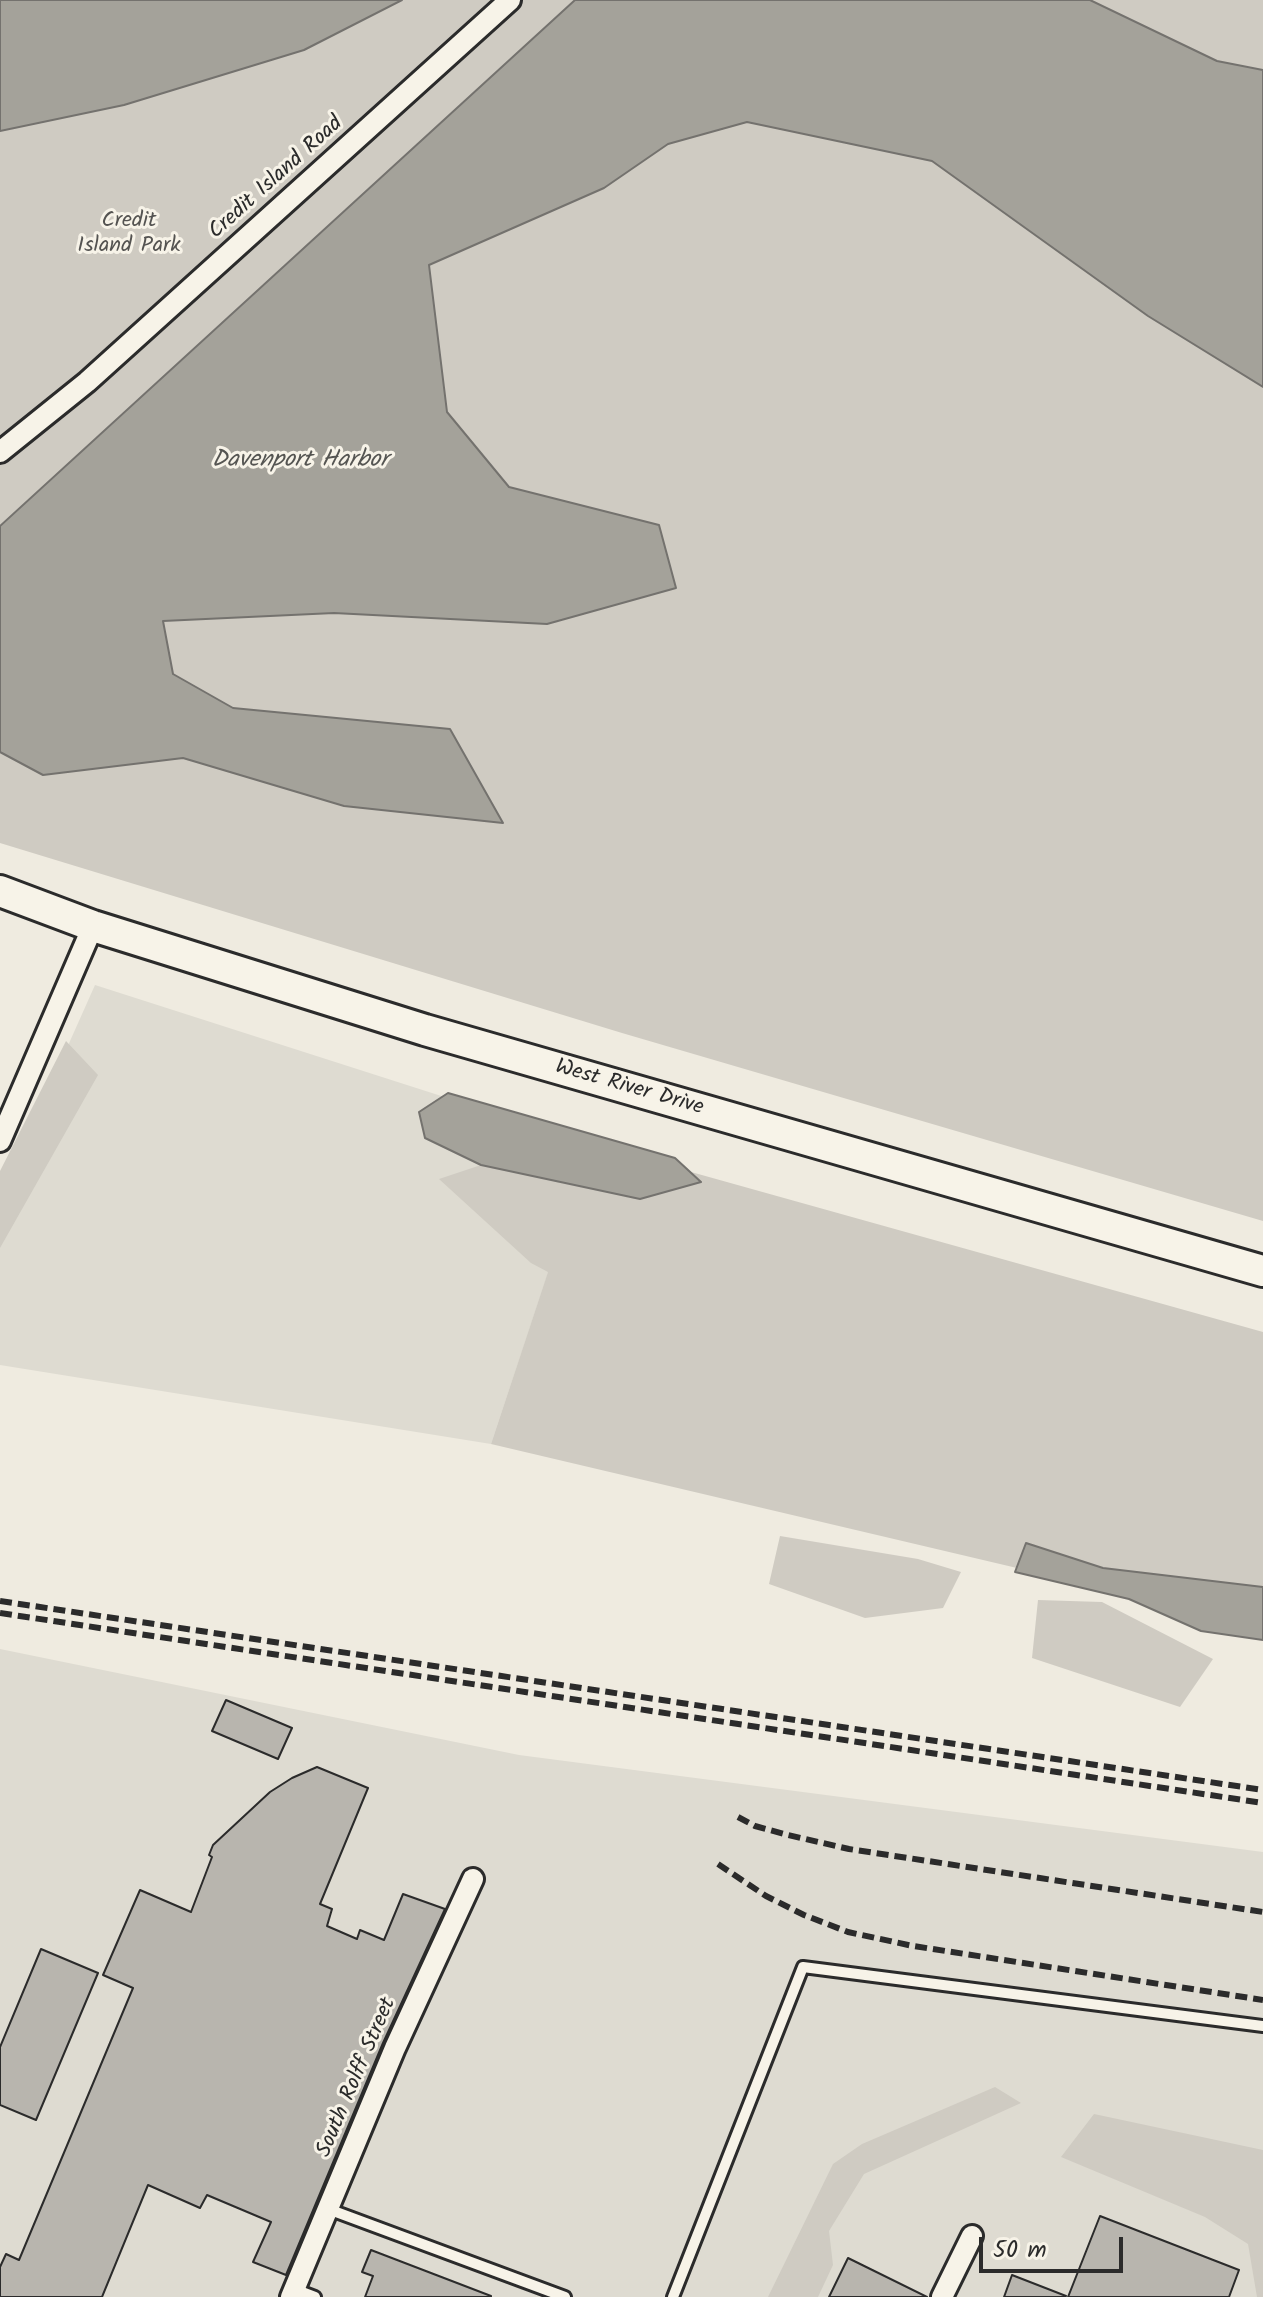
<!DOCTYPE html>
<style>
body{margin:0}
#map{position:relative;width:1263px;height:2297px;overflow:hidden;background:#efebe0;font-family:Kalam,sans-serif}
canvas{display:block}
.scale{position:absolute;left:979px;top:2237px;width:144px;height:36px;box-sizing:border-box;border:4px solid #2b2b2b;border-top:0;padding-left:10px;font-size:24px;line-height:28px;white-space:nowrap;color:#2b2b2b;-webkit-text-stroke:6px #f7f3e8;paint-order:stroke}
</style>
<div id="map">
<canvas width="1263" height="2297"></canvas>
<div class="scale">50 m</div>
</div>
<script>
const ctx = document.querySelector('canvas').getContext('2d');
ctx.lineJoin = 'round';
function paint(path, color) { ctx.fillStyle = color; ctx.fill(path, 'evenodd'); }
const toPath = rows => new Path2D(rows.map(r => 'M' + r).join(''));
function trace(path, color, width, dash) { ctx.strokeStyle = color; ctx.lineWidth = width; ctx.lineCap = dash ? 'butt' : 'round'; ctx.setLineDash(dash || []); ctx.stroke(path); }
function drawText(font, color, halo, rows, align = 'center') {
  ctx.font = font + ' Kalam,sans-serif'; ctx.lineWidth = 6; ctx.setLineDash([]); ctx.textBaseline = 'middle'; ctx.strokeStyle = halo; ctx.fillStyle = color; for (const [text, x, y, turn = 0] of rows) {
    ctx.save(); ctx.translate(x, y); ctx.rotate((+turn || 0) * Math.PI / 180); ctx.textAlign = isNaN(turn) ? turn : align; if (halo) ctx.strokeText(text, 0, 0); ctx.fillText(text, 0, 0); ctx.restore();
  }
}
const built = toPath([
 [95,985,591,1144,491,1444,0,1365,0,1198],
 [0,1649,519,1755,1263,1852,1263,2297,0,2297]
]);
const green = toPath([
 [402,0,575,0,0,526,0,131,124,105,304,50],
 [1090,0,1263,0,1263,70,1217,61],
 [747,122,932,161,1071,260,1263,385,1263,1221,622,1033,0,843,0,752,43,775,183,758,344,806,450,729,233,708,173,674,163,620,334,613,659,525,509,487,446,412,429,264,604,188,668,144],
 [66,1041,98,1075,0,1248,0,1171],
 [591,1144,1263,1332,1263,1626,491,1444,548,1272,531,1263,439,1179,481,1165,577,1186],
 [780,1536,918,1559,961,1572,943,1608,865,1618,769,1584],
 [1038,1600,1102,1602,1213,1659,1180,1707,1032,1658],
 [995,2087,1021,2103,864,2174,829,2231,833,2265,818,2297,768,2297,833,2164,862,2144],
 [1094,2114,1263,2150,1263,2297,1257,2297,1248,2244,1205,2217,1061,2157]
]);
const water = toPath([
 [0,0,402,0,304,50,124,105,0,131,0,0],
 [575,0,1090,0,1217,61,1263,70,1263,387,1148,316,932,161,747,122,668,144,604,188,429,265,447,412,509,487,659,525,676,588,547,624,334,613,163,621,173,674,233,708,450,729,503,823,344,806,183,758,43,775,0,752,0,526,575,0],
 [448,1093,675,1158,701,1182,640,1199,481,1165,425,1138,419,1112,448,1093],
 [1026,1543,1103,1568,1263,1587,1263,1640,1201,1631,1129,1599,1015,1572,1026,1543]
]);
const building = toPath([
 [226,1700,292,1728,278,1759,212,1731,226,1700],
 [317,1767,368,1788,320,1904,332,1909,327,1926,357,1939,360,1930,384,1940,403,1894,445,1909,383,2043,286,2275,253,2262,271,2222,207,2195,200,2208,148,2185,102,2297,0,2297,0,2267,6,2254,19,2260,133,1988,103,1975,140,1890,191,1912,212,1857,209,1855,213,1845,270,1792,292,1778,317,1767],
 [41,1949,98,1973,36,2120,0,2105,0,2047,41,1949],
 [1100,2216,1239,2270,1229,2297,1068,2297,1100,2216],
 [371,2250,491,2296,491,2297,365,2297,373,2276,362,2272,371,2250],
 [848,2258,927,2297,829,2297,848,2258],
 [1012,2275,1066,2296,1065,2297,1004,2297,1012,2275]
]);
const lane = toPath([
 [328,2209,565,2297],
 [294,2289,315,2297],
 [673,2297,803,1967,1263,2026]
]);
const street = toPath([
 [0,452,87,382,510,0],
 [0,1141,93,926],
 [291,2297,395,2048,473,1879],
 [942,2297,972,2236]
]);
const primary = toPath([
 [0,891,93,926,425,1030,1263,1271]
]);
const rail = toPath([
 [0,1601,1263,1790],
 [0,1613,1263,1803],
 [738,1817,755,1826,788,1835,849,1849,1263,1912],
 [718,1864,766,1896,804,1915,848,1932,913,1946,1263,2000]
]);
const streetNames = [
 ["Credit Island Road",277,179,-42],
 ["West River Drive",629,1089,16],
 ["South Rolff Street",358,2078,-67]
];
const parkNames = [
 ["Credit",129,222],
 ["Island Park",129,247]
];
const waterNames = [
 ["Davenport Harbor",300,462]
];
paint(built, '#dedbd1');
paint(green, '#cfcbc2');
paint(water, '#a4a29a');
trace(water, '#74726e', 2);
paint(building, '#b8b5ae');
trace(building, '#2b2b2b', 2);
trace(lane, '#2b2b2b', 16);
trace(street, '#2b2b2b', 26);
trace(primary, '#2b2b2b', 36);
trace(lane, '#f7f3e8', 10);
trace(street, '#f7f3e8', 20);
trace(primary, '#f7f3e8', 30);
trace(rail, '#2b2b2b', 6, [12, 6]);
drawText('22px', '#2b2b2b', '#f7f3e8', streetNames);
drawText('22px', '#545351', '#f7f3e8', parkNames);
drawText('italic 24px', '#555552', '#f7f3e8', waterNames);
</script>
